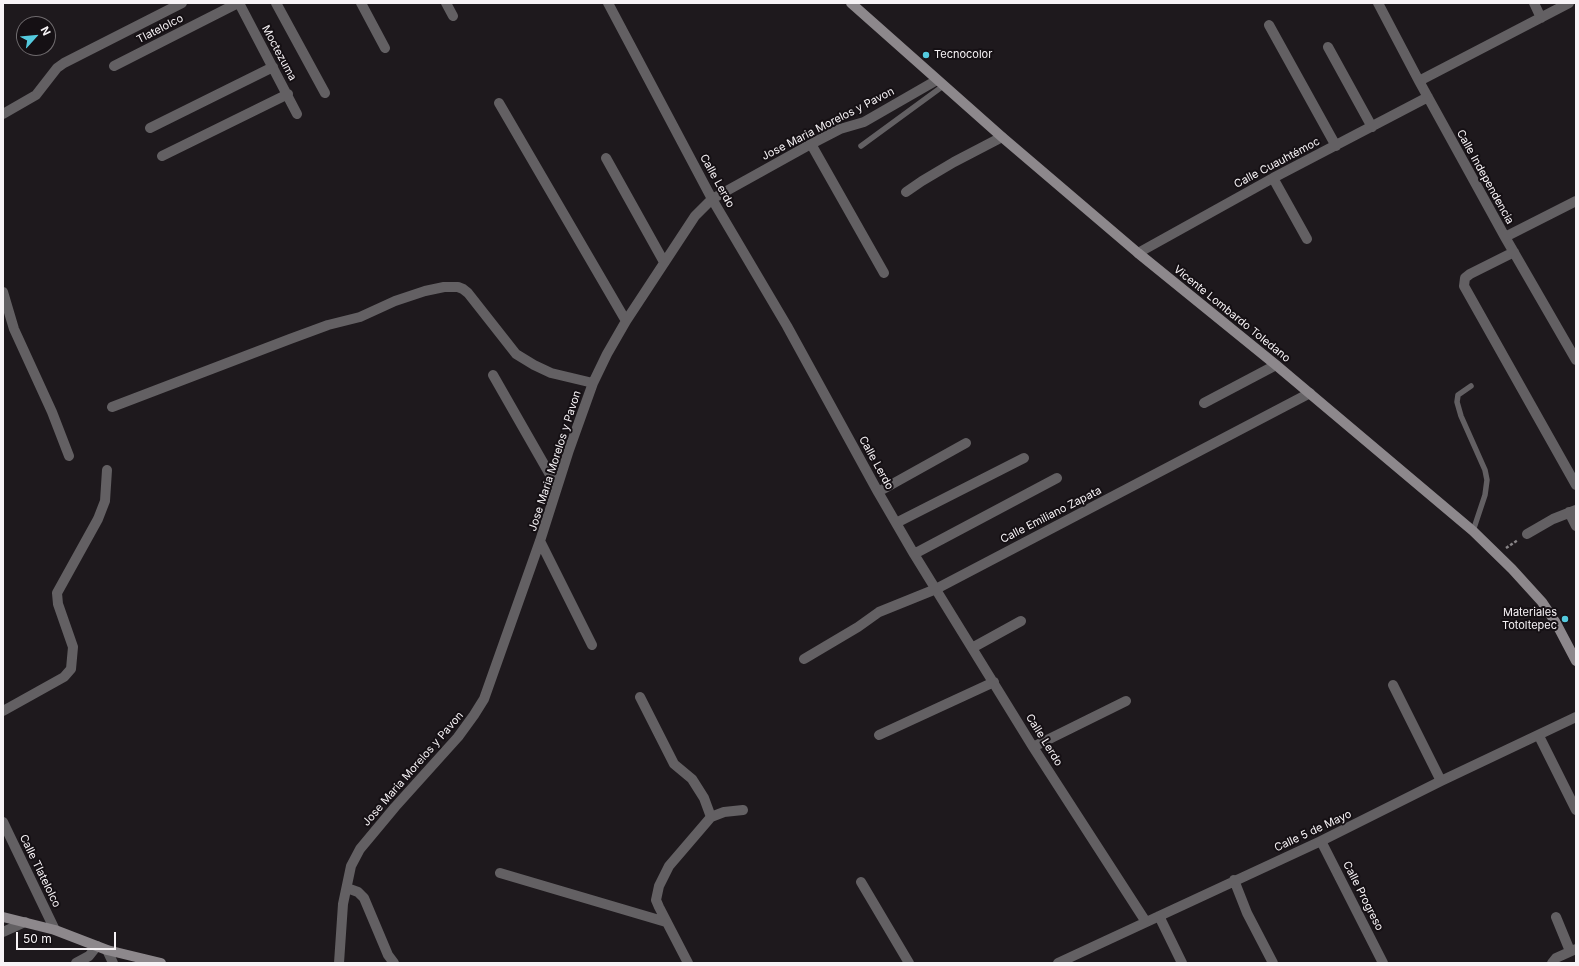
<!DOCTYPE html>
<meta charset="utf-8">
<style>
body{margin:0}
#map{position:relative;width:1579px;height:966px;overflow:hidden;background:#1e191d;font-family:Inter,sans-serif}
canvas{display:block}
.frame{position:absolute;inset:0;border:4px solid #f7f3f6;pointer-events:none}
.north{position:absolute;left:16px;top:16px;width:40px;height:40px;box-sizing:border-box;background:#151014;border:1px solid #6f6b6e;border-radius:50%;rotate:63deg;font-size:11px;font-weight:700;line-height:16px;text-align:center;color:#f7f3f6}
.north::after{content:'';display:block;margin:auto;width:14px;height:18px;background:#54cade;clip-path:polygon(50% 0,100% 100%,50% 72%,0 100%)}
.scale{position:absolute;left:16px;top:932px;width:100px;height:18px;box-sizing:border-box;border:2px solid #f7f3f6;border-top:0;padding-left:5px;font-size:12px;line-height:14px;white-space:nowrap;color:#f7f3f6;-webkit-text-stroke:3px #151014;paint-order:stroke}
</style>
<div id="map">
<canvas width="1579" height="966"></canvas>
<div class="frame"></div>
<div class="north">N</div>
<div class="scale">50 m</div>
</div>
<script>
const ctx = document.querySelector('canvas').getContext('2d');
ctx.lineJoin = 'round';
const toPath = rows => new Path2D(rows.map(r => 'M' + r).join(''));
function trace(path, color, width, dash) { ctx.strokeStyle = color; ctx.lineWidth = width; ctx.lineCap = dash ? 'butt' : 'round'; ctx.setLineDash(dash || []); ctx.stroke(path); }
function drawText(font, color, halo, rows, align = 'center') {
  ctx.font = font + ' Inter,sans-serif'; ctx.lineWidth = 4; ctx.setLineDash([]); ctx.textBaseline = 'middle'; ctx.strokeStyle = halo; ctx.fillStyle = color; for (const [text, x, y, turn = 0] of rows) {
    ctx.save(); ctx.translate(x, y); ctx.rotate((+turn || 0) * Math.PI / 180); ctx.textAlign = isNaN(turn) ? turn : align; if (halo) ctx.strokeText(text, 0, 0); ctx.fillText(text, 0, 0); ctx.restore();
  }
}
const path = toPath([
 [1506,548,1518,540]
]);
const service = toPath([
 [861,146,943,86],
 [1471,386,1458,395,1457,402,1461,416,1485,470,1487,480,1485,495,1473,531]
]);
const minor = toPath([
 [239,3,297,114],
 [276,3,325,93],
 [361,3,385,48],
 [446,3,453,16],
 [608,3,712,199,787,326,878,492,914,554,1033,747,1146,922],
 [1378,3,1419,81,1505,237,1576,360],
 [1534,3,1541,18],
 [1269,25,1336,146],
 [1328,47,1372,127],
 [114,66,238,3],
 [1419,81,1569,3],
 [499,103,626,321],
 [3,114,36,95,57,68,64,63,182,3],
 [150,128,273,67],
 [811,144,884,273],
 [162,156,288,94],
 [606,158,664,262],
 [1273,178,1307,239],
 [906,192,922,181,954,162,1002,137],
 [1505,237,1576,201],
 [1514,252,1470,274,1465,278,1464,286,1576,485],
 [1138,253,1273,178,1428,97],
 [3,292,14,329,52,412,69,456],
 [493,375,557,487],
 [1204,403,1276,365],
 [112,407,290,339,328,325,360,317,395,301,425,291,444,287,458,287,463,289,468,293,516,354,534,365,551,373,593,383],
 [878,492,966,443],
 [1569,512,1576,526],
 [896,523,1024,458],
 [1527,534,1553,519,1576,510],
 [540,541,592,645],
 [914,554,1057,478],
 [972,648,1021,621],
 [804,659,858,627,879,612,936,589,1310,393],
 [1393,685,1441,781],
 [640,697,674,764,692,779,704,798,711,817],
 [3,711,64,677,71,669,73,647,58,604,57,593,98,519,105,501,107,470],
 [879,735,994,682],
 [1539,736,1576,810],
 [1033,747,1126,701],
 [1321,841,1383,963],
 [500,873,666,922],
 [1234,880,1247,913,1273,963],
 [861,882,909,963],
 [347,888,358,892,364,898,388,955,394,963],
 [1159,916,1182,963],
 [1556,917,1570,951],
 [3,932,25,922],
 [76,963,89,956,97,946],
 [339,963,343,904,351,866,360,849,395,807,458,737,474,715,484,699,540,541,569,450,593,383,607,354,626,321,695,216,712,199,811,144,840,129,864,122,937,80],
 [688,963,659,907,656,900,659,886,669,866,711,817,724,812,743,810],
 [1058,963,1321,841,1441,781,1576,717],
 [1552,963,1556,958,1576,949]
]);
const tertiary = toPath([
 [3,822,55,930],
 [107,950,113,963]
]);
const secondary = toPath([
 [851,3,1002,137,1138,253,1276,365,1473,531,1512,569,1542,602,1556,623,1576,661],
 [3,917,55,930,107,950,161,963]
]);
const markers = [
 [926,55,4,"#54cade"],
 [1565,619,4,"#54cade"]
];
const streetNames = [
 ["Tlatelolco",160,29,-27],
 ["Moctezuma",279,53,62],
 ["Jose Maria Morelos y Pavon",828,124,-27],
 ["Calle Cuauhtémoc",1277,163,-28],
 ["Calle Independencia",1485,177,61],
 ["Calle Lerdo",717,181,61],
 ["Vicente Lombardo Toledano",1232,314,39],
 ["Jose Maria Morelos y Pavon",555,461,-72],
 ["Calle Lerdo",876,463,61],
 ["Calle Emiliano Zapata",1051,515,-27],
 ["Calle Lerdo",1044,740,58],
 ["Jose Maria Morelos y Pavon",413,769,-49],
 ["Calle 5 de Mayo",1313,831,-25],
 ["Calle Tlatelolco",40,871,64],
 ["Calle Progreso",1363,896,63]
];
const poiNames = [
 ["Tecnocolor",934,55],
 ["Materiales",1557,613,"right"],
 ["Totoltepec",1557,626,"right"]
];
trace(path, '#888487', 2.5, [3, 2]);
trace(service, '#636063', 5.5);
trace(minor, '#636063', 10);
trace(tertiary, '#636063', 10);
trace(secondary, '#8d888c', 10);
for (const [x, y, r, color] of markers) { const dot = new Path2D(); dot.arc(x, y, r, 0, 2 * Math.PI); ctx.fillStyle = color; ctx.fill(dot); trace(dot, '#151014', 1.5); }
drawText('11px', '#f7f3f6', '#151014', streetNames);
drawText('11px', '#f7f3f6', '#151014', poiNames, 'left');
</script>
